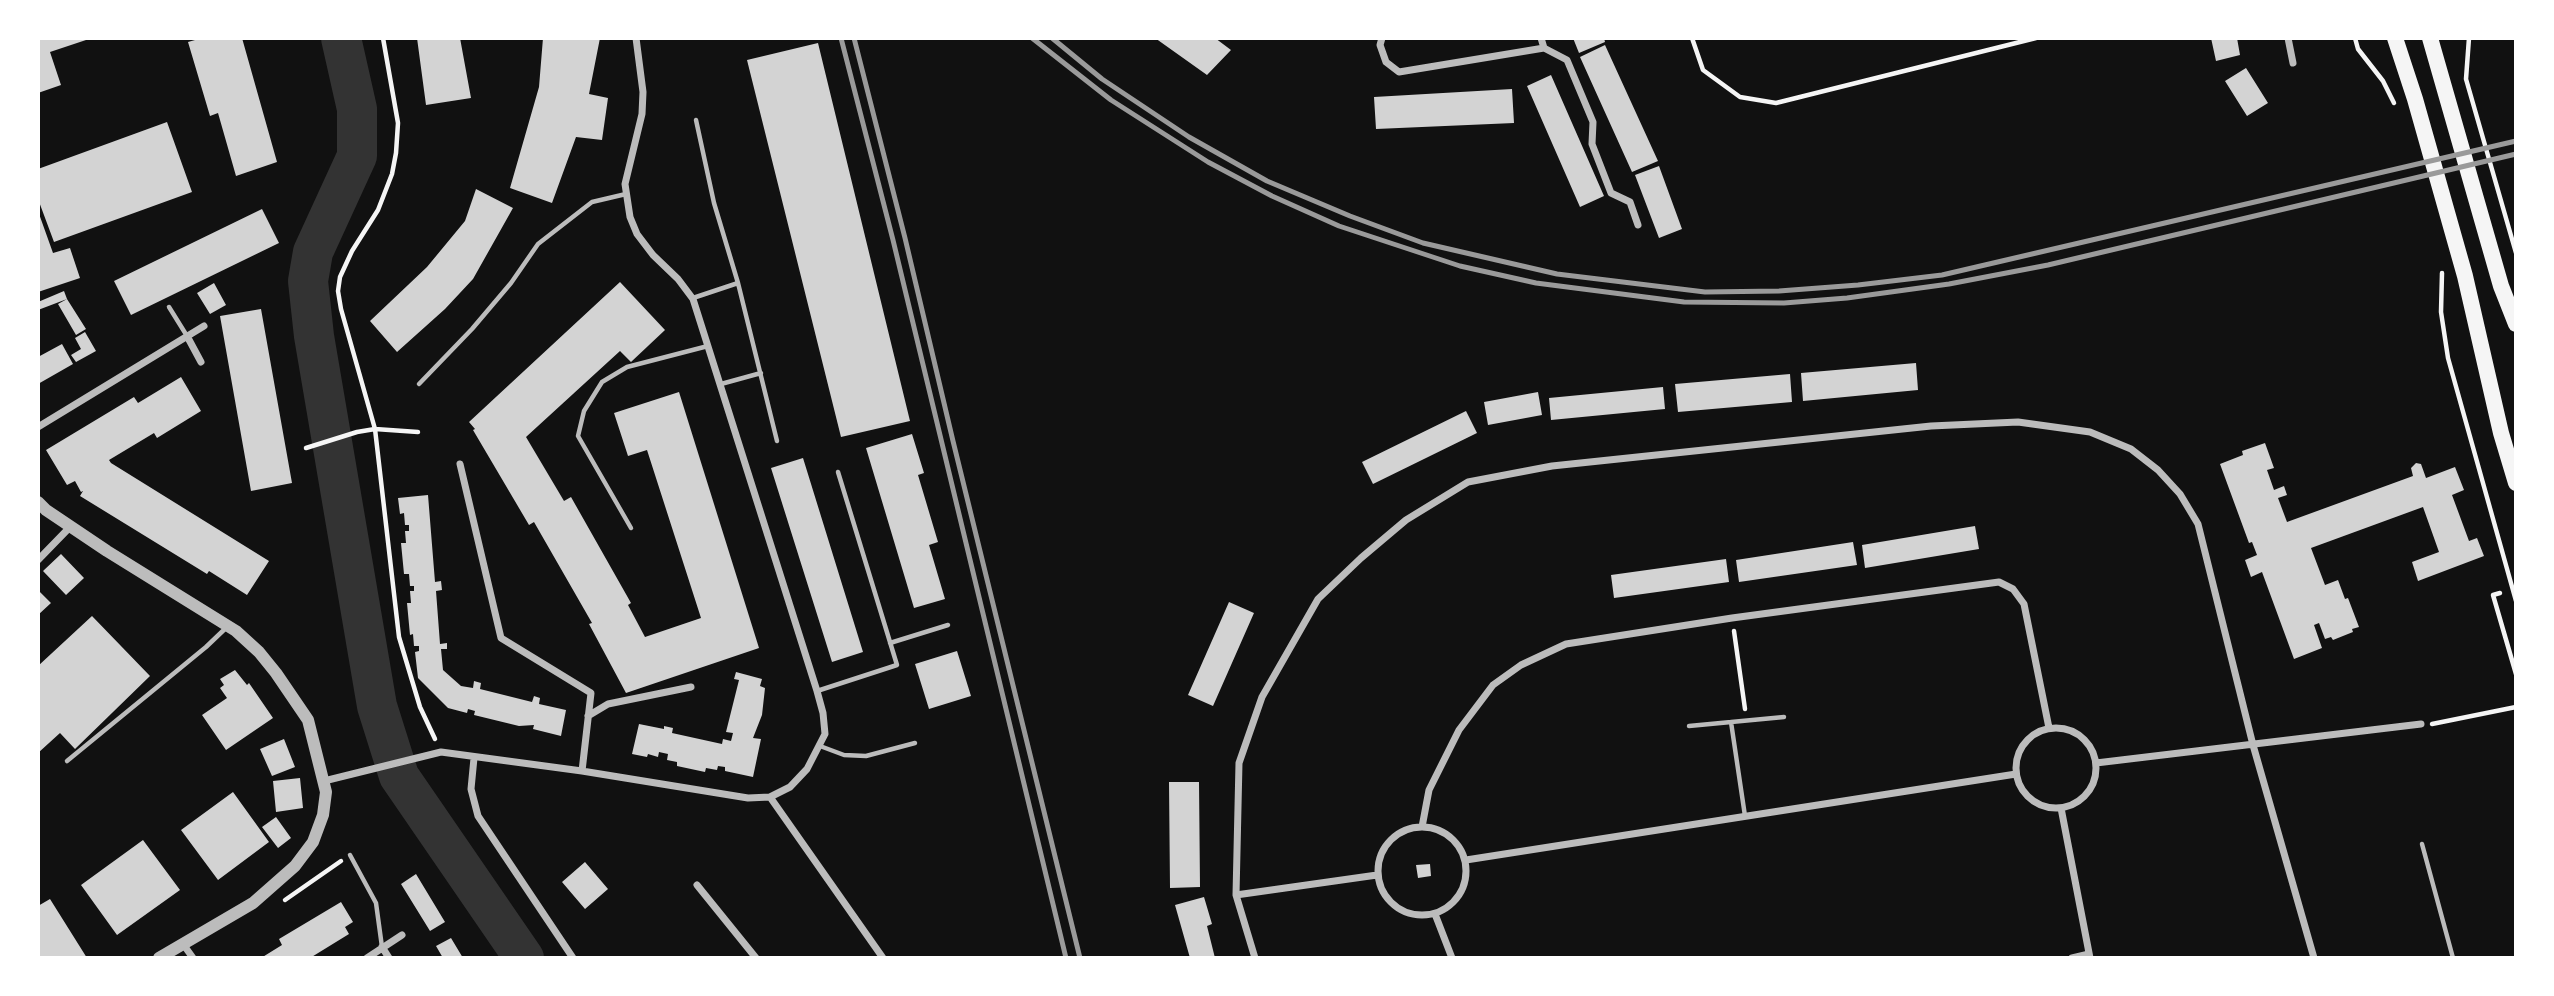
<!DOCTYPE html>
<style>
body{margin:0}
#map{position:relative;width:2554px;height:996px;overflow:hidden;background:#111;font-family:Spectral,serif}
canvas{display:block}
.frame{position:absolute;inset:0;border:40px solid #fff;pointer-events:none}
</style>
<div id="map">
<canvas width="2554" height="996"></canvas>
<div class="frame"></div>
</div>
<script>
const ctx = document.querySelector('canvas').getContext('2d');
ctx.lineJoin = 'round';
const toPath = rows => new Path2D(rows.map(r => 'M' + r).join(''));
function trace(path, color, width, dash) { ctx.strokeStyle = color; ctx.lineWidth = width; ctx.lineCap = dash ? 'butt' : 'round'; ctx.setLineDash(dash || []); ctx.stroke(path); }
function paint(path, color) { ctx.fillStyle = color; ctx.fill(path, 'evenodd'); }
const river = toPath([
 [341,38,357,109,357,156,313,252,308,281,314,336,377,706,399,776,524,958]
]);
const building = toPath([
 [38,38,89,39,50,52,61,85,38,93],
 [195,38,242,38,277,162,236,176,218,113,210,116,188,42,195,40],
 [417,38,460,38,471,98,426,105],
 [543,38,600,38,589,94,608,98,602,140,576,137,552,203,510,188,539,87],
 [1155,38,1215,38,1231,50,1207,75],
 [1573,38,1604,38,1605,42,1579,53],
 [2211,38,2237,38,2240,55,2216,61],
 [818,43,910,421,841,437,747,60],
 [1605,45,1658,161,1632,172,1580,57],
 [2246,68,2268,103,2247,116,2225,81],
 [1551,75,1604,196,1580,207,1527,86],
 [1512,89,1514,123,1376,129,1374,97],
 [167,122,192,192,54,242,38,199,38,169],
 [1659,166,1682,229,1659,238,1635,175],
 [476,189,513,208,473,279,445,309,397,352,370,321,427,267,465,221],
 [262,209,279,243,131,315,114,281],
 [38,211,53,253,70,248,80,278,38,292],
 [620,282,665,330,631,362,620,351,526,437,564,501,571,497,631,603,628,605,645,637,701,618,647,450,628,456,614,413,679,392,759,648,626,693,589,624,592,623,534,522,529,525,473,430,475,429,469,422],
 [214,283,226,305,210,314,197,293],
 [64,291,67,299,38,310,38,302],
 [67,299,86,329,76,335,58,304],
 [261,309,292,483,251,491,220,316],
 [85,332,96,351,76,362,71,355,81,349,75,338],
 [62,344,73,364,38,384,38,357],
 [1916,363,1918,390,1803,401,1801,373],
 [1790,374,1792,402,1678,412,1675,384],
 [181,377,201,411,157,438,154,433,109,460,111,463,269,561,247,595,209,571,207,574,80,496,83,491,81,492,75,481,67,485,46,450,134,397,138,403],
 [1663,387,1665,409,1551,420,1549,398],
 [1538,392,1542,415,1488,425,1484,402],
 [1466,411,1477,433,1373,484,1362,462],
 [912,434,924,473,918,475,938,542,929,545,945,599,914,608,866,448],
 [2265,443,2274,468,2267,470,2274,490,2284,486,2287,495,2278,498,2287,522,2413,476,2411,468,2416,463,2421,464,2426,478,2455,467,2464,490,2452,495,2469,541,2477,538,2484,556,2418,581,2412,562,2439,552,2423,507,2311,548,2325,585,2338,580,2345,599,2348,598,2359,627,2352,629,2353,632,2333,640,2331,637,2325,639,2319,623,2314,625,2322,648,2294,659,2262,572,2251,577,2245,560,2257,555,2252,542,2249,543,2220,464,2243,455,2242,451],
 [803,458,863,652,832,662,771,468],
 [428,495,435,582,441,581,442,590,436,591,440,644,447,643,447,649,441,649,443,670,461,686,473,688,474,681,481,683,480,689,532,702,534,696,540,698,539,704,566,710,561,736,533,729,534,725,519,726,474,715,475,711,468,709,467,713,448,708,418,678,415,652,419,651,419,646,414,646,413,634,410,635,407,603,411,603,410,591,414,591,414,586,410,586,409,574,404,574,401,543,406,543,405,531,409,531,409,525,405,525,404,513,400,514,398,498],
 [1975,526,1979,549,1865,568,1862,545],
 [1853,542,1857,565,1739,582,1736,560],
 [61,554,84,578,66,595,43,571],
 [1726,559,1729,582,1614,598,1611,575],
 [38,590,51,603,38,615],
 [1229,602,1254,613,1213,706,1188,695],
 [92,616,150,676,75,749,60,733,38,753,38,666],
 [957,651,971,696,929,709,915,664],
 [235,670,247,685,249,683,273,718,226,750,202,715,227,698,220,688,224,685,220,679],
 [736,672,762,679,760,686,765,688,762,715,753,738,761,739,753,777,725,771,725,767,718,766,717,770,706,768,705,772,677,766,677,762,667,760,668,754,659,752,658,757,648,754,647,757,632,754,639,724,664,729,664,726,673,728,672,733,722,744,723,739,731,741,733,733,726,732,739,680,734,679],
 [284,739,295,767,272,776,260,749],
 [300,778,303,808,276,812,273,781],
 [1169,782,1199,782,1200,887,1170,888],
 [233,792,269,842,218,880,181,830],
 [276,817,291,838,278,848,262,827],
 [143,840,180,890,117,935,81,885],
 [585,862,608,889,585,909,562,882],
 [1430,864,1431,876,1418,878,1416,865],
 [416,874,445,922,430,931,401,884],
 [1204,897,1212,924,1207,926,1215,958,1190,958,1175,905],
 [50,899,87,958,38,958,38,906],
 [341,902,353,922,345,927,349,934,310,958,261,958,282,945,279,939],
 [451,938,463,958,443,958,436,946]
]);
const path = toPath([
 [383,38,398,123,396,153,392,174,378,210,352,251,340,277,338,291,341,309,375,429,399,637,420,707,435,739],
 [1692,38,1703,70,1740,97,1776,103,2036,38],
 [2355,38,2358,49,2383,81,2394,103],
 [2469,38,2466,79,2516,253],
 [2442,273,2441,312,2448,358,2516,601],
 [306,448,357,432,375,429,418,432],
 [2500,593,2493,595,2516,674],
 [1734,631,1745,709],
 [2432,724,2516,707],
 [285,900,341,861]
]);
const service = toPath([
 [696,120,714,203,738,283,777,441],
 [693,298,738,283],
 [169,307,187,336],
 [419,384,472,329,511,283,538,244,592,202,626,194],
 [721,384,761,373],
 [631,528,578,436,584,411,602,382,627,367,708,346],
 [890,643,948,625],
 [817,691,897,665,838,472],
 [1731,722,1745,816],
 [1689,726,1784,717],
 [820,746,844,755,866,756,915,743],
 [67,761,206,647,228,626],
 [2422,844,2453,958],
 [350,855,376,903,382,947]
]);
const minor = toPath([
 [1382,38,1380,45,1386,62,1399,72,1544,48],
 [1541,38,1544,48,1567,60,1593,122,1592,144,1611,193,1630,202,1638,225],
 [2288,38,2293,63],
 [187,336,201,362],
 [38,427,204,326],
 [460,464,501,638,591,693,582,771],
 [38,560,71,526],
 [588,716,608,704,691,687],
 '2016 768a40 40 0 1 1 80 0a40 40 0 1 1-80 0Z',
 [474,758,471,789,478,816,573,958],
 [2096,763,2421,724],
 [324,781,441,752,582,771,748,798,770,797,790,787,807,769,825,734,823,713,817,691,693,299,678,279,653,255,637,234,630,217,625,184,642,114,643,92,636,38],
 [770,797,883,958],
 [2061,808,2090,958],
 '1378 871a44 44 0 1 1 88 0a44 44 0 1 1-88 0Z',
 [1422,827,1429,790,1459,730,1493,685,1521,665,1566,644,1732,618,1999,582,2013,589,2024,604,2049,728],
 [1466,860,2016,774],
 [697,885,756,958],
 [1236,895,1377,875],
 [1435,914,1452,958],
 [183,944,193,958],
 [382,947,389,958],
 [367,958,402,935],
 [1255,958,1236,895,1239,763,1262,697,1318,599,1361,558,1406,520,1468,482,1552,466,1931,426,2018,422,2090,432,2131,449,2158,470,2180,494,2198,524,2253,745,2314,958],
 [2072,958,2089,954]
]);
const tertiary = toPath([
 [38,502,46,510,107,551,236,631,259,652,276,673,308,720,326,792,323,815,313,842,295,866,253,903,159,958]
]);
const trunk = toPath([
 [2395,38,2415,99,2465,276,2501,433,2516,483],
 [2430,38,2501,286,2516,324]
]);
const rail = toPath([
 [841,38,893,240,1066,958],
 [854,38,905,238,953,441,1080,958],
 [1032,38,1111,100,1208,162,1272,196,1339,226,1460,266,1536,283,1684,302,1784,303,1847,298,1949,284,2048,265,2516,154],
 [1052,38,1102,79,1189,137,1267,181,1350,216,1423,243,1557,274,1705,292,1779,291,1858,285,1942,275,2516,141]
]);
trace(river, '#333', 40);
paint(building, '#d3d3d3');
trace(path, '#f5f5f5', 4.5);
trace(service, '#bcbcbc', 4.5);
trace(minor, '#bcbcbc', 7);
trace(tertiary, '#bcbcbc', 12);
trace(trunk, '#f5f5f5', 16);
trace(rail, '#9a9a9a', 5);
</script>
